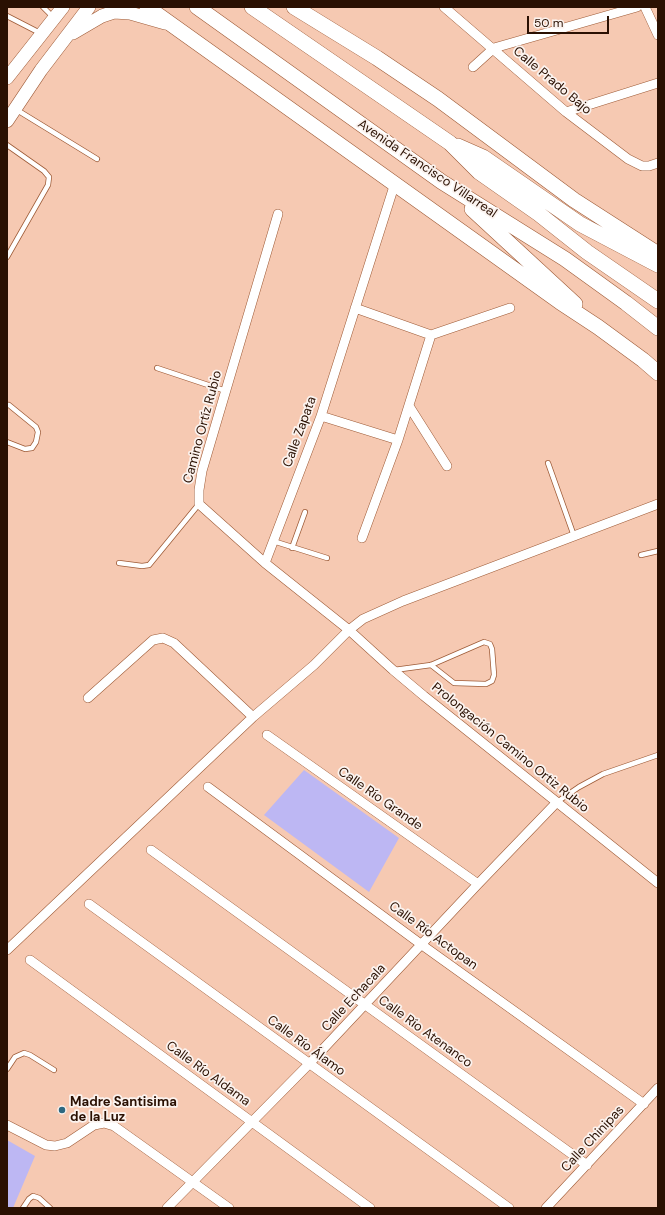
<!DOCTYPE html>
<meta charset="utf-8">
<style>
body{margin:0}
#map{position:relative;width:665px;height:1215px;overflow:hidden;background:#f6c9b2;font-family:"DM Sans",sans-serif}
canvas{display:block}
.frame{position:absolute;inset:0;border:8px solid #2a1002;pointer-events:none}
.scale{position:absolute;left:527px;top:16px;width:82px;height:18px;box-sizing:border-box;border:2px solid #2a1002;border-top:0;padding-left:5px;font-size:12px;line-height:14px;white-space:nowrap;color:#2a1002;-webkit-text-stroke:3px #fbf3ef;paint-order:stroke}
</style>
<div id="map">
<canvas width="665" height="1215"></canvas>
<div class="frame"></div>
<div class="scale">50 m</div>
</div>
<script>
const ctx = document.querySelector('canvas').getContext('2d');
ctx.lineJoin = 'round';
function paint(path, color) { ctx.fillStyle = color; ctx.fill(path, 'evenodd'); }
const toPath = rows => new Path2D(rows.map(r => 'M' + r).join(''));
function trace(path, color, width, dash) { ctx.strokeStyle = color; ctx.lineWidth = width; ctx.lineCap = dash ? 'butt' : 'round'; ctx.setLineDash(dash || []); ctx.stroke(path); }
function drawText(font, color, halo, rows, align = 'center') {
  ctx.font = font + ' "DM Sans",sans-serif'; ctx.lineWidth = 3.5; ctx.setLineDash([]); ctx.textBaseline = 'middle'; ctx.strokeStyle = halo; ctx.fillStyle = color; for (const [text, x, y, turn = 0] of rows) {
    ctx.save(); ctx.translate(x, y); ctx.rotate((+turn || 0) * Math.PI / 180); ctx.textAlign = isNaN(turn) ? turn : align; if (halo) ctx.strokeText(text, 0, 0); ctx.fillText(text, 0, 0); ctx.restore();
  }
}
const green = toPath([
 [304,770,399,838,369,892,264,815],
 [7,1140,35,1156,13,1208,7,1208]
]);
const service = toPath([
 [43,7,54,18],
 [7,16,40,33],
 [17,110,97,159],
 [7,145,44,171,49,177,48,185,7,257],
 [157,368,226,391],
 [7,442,25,449,32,448,36,442,38,432,36,427,9,405],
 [548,463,574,536],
 [273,541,327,558],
 [292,548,305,512],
 [641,555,658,551],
 [119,563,142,566,149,565,199,504],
 [394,670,431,665,484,642,490,644,492,649,494,675,492,681,486,684,454,683,431,665],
 [557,802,579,787,603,774,658,755],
 [7,1069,15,1057,24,1053,30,1055,54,1070],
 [23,1208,29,1199,33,1196,39,1198,50,1208]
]);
const minor = toPath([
 [444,7,566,112,628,159,642,166,649,166,658,163],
 [645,7,658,35],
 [473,67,494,48,637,7],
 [566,112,658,83],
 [278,214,202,471,199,490,199,504,265,563,349,630,393,670,424,696,658,883],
 [355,308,431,335],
 [409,406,447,466],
 [321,416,398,440],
 [362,538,398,440,431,335,510,308],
 [265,563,321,416,395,183],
 [88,698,153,640,163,638,174,643,253,717],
 [267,735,478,884],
 [208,787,422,945,644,1104],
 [151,850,587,1165],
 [89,904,509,1208],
 [7,950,253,717,314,665,349,630,363,619,403,601,658,504],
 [30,960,370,1208],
 [7,1125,46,1145,55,1146,67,1143,94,1125,104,1123,114,1126,229,1208],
 [167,1208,309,1064,478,884,557,802],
 [546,1208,658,1088]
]);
const secondary = toPath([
 [73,33,102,16,114,12,130,13,165,23],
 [7,78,63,7],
 [7,121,41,70,89,7]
]);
const trunk = toPath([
 [147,7,560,302,598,327,643,360,658,373],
 [197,7,442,182,565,259,626,303,658,328],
 [252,7,450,143,479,172,539,214,587,252,658,301],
 [294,7,377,58,438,99,574,200,658,254],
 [458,146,483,157,580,224,658,265],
 [472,209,575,304]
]);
const markers = [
 [62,1110,4,"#2d6880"]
];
const streetNames = [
 ["Calle Prado Bajo",552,81,40],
 ["Avenida Francisco Villarreal",427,169,34],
 ["Camino Ortíz Rubio",203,427,-75],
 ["Calle Zapata",300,432,-70],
 ["Prolongación Camino Ortiz Rubio",510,748,39],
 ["Calle Río Grande",380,799,35],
 ["Calle Río Actopan",433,936,36],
 ["Calle Echacala",354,998,-47],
 ["Calle Río Atenanco",425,1032,36],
 ["Calle Río Álamo",306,1046,36],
 ["Calle Río Aldama",208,1074,36],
 ["Calle Chinipas",593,1139,-47]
];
const poiNames = [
 ["Madre Santisima",70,1103],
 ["de la Luz",70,1118]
];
paint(green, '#bdb7f3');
trace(service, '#9e5b37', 6);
trace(minor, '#9e5b37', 10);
trace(secondary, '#9e5b37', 14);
trace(trunk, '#9e5b37', 16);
trace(service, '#fff', 4.5);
trace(minor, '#fff', 9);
trace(secondary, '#fff', 13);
trace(trunk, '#fff', 15);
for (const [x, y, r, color] of markers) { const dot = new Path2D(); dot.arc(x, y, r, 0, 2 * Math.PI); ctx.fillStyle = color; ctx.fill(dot); trace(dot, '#fbf3ef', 1.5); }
drawText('13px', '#2a1002', '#fbf3ef', streetNames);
drawText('bold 13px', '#2a1002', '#fbf3ef', poiNames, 'left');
</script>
